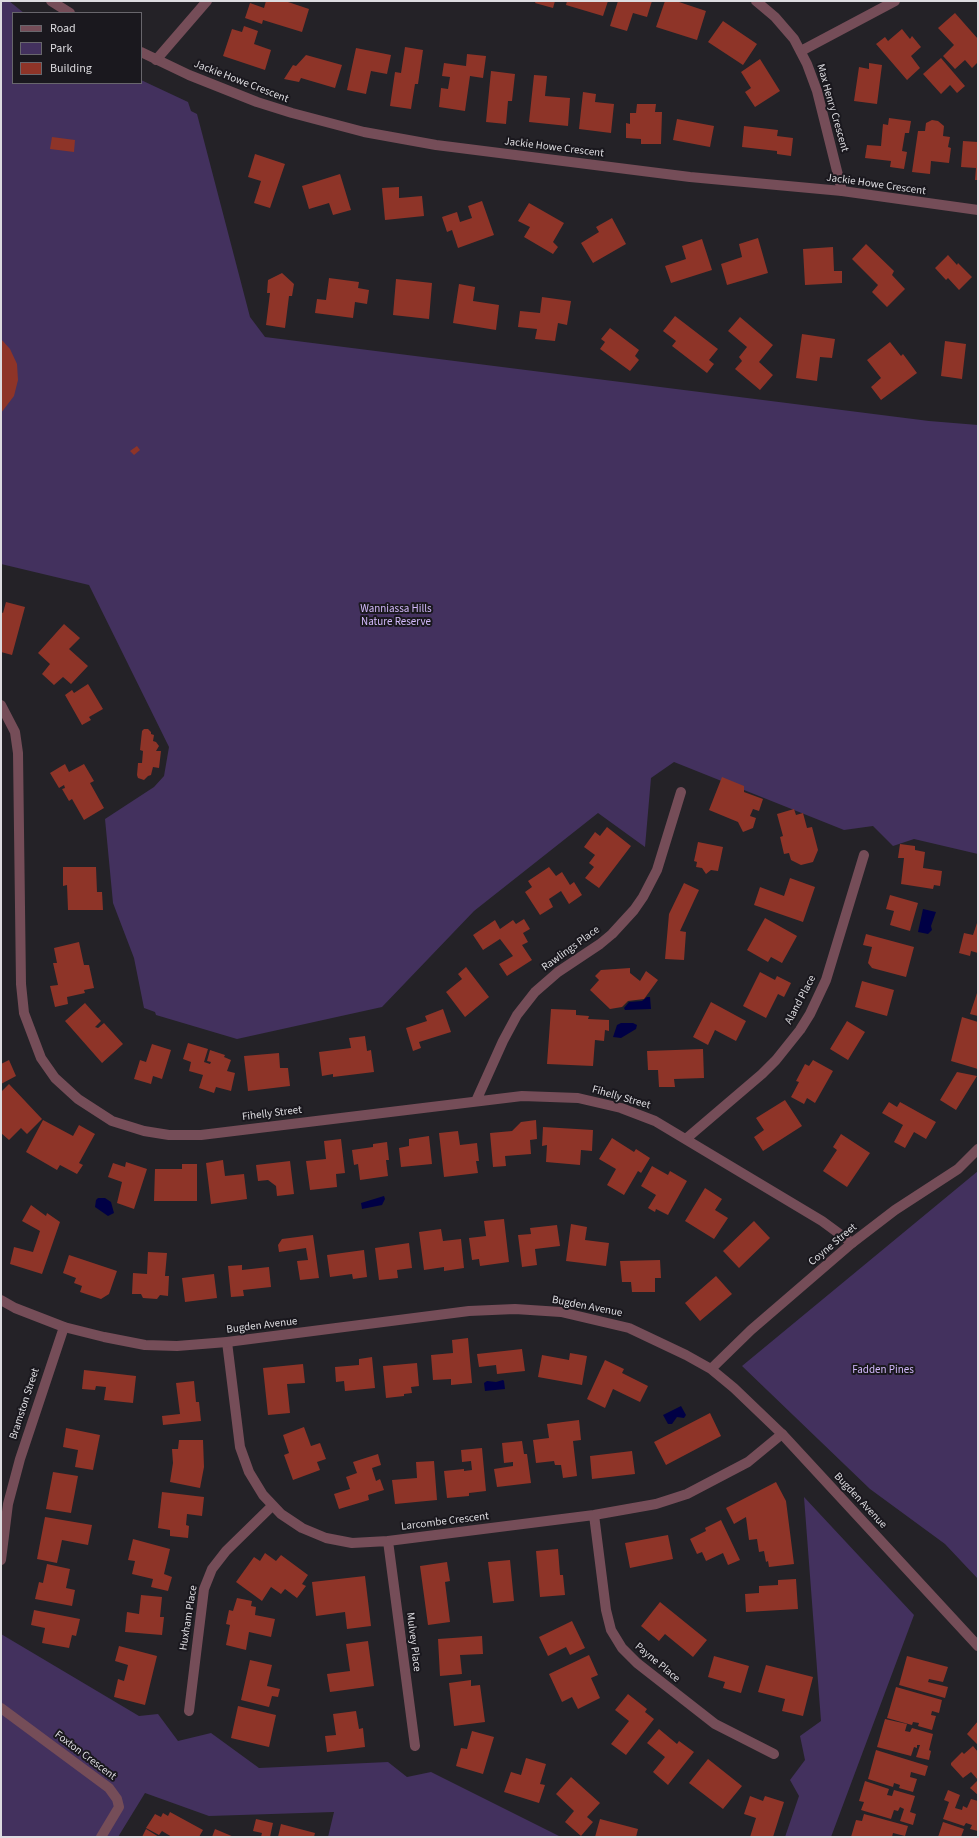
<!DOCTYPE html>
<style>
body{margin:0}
#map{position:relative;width:979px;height:1838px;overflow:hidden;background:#242227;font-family:"Source Sans 3",sans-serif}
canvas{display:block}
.frame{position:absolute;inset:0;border:2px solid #dddce0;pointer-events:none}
.legend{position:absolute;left:12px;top:12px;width:130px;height:72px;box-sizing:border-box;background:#1a181e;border:1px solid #68666c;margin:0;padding:5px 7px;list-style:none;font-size:12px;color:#dddce0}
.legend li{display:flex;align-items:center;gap:8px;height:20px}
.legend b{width:20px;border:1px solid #68666c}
</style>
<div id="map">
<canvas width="979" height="1838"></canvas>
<div class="frame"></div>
<ul class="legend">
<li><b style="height:5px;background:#754d58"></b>Road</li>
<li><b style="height:11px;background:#43315e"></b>Park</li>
<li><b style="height:11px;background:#8e3428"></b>Building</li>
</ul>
</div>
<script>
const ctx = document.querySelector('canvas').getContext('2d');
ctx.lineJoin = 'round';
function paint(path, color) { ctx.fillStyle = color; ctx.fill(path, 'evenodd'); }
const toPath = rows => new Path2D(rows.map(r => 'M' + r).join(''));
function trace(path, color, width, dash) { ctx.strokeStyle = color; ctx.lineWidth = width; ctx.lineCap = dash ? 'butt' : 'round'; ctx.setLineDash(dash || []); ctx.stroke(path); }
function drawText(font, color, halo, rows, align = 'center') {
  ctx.font = font + ' "Source Sans 3",sans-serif'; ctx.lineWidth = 4; ctx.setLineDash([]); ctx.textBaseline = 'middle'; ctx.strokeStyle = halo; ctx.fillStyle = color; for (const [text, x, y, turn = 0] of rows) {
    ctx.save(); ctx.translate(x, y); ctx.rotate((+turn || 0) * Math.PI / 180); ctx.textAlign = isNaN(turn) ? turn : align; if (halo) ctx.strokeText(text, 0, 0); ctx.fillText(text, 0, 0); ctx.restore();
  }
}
const green = toPath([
 [1,1,9,1,24,13,13,13,13,83,141,83,141,80,188,102,191,111,197,114,250,317,265,337,929,421,978,425,978,854,914,839,893,846,873,826,844,830,674,762,651,778,645,847,598,813,474,911,382,1007,237,1039,156,1015,155,1012,144,1008,134,958,113,903,105,819,154,787,164,776,169,747,89,585,1,564],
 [978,1171,978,1579,945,1544,870,1489,742,1366],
 [804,1497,914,1615,831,1837,785,1837,799,1796,790,1780,805,1760,800,1736,821,1721],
 [1,1634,139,1716,158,1714,178,1741,211,1733,259,1768,388,1762,407,1777,431,1772,561,1837,328,1837,334,1812,209,1816,145,1793,118,1837,1,1837]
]);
const water = toPath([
 [923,909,936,912,931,926,932,930,928,934,918,932],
 [647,997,650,997,651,1009,625,1010,624,1008,629,1002,642,1001],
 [621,1023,633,1023,637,1025,636,1029,621,1038,613,1037,617,1025],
 [384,1196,385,1199,382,1205,362,1209,361,1203],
 [98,1198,105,1198,111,1202,114,1213,108,1216,95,1207,96,1200],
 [503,1380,504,1381,505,1389,485,1391,484,1383,487,1381,496,1382],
 [681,1406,686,1415,684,1418,677,1417,672,1424,668,1424,663,1415]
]);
const building = toPath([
 [266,1,285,1,309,9,302,32,263,20,262,24,245,18,250,3,264,8],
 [536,1,555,1,553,8,535,3],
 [567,1,608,1,603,16,566,5],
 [618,1,652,1,647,17,633,13,627,31,610,26],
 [665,1,676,1,706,11,697,40,656,27],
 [955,13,978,39,978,62,972,68,965,60,955,69,943,56,954,45,938,28],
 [723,21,757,44,743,65,708,42],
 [244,26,258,31,254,44,271,50,265,70,223,56,232,29,242,32],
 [902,29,910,39,912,36,921,47,911,56,920,68,907,80,876,44,885,37,888,41],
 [405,47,423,50,418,84,415,84,411,109,390,106,395,72,401,73],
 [356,48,391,55,387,74,371,71,366,94,347,90],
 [467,54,486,56,483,78,470,76,465,111,439,107,441,88,448,89,450,77,442,76,444,63,466,66],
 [306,55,342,65,335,88,301,78,299,82,284,79,293,65,296,66],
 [941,58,965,86,957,93,950,85,941,94,923,74],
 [760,59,780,91,755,107,745,92,751,88,741,72],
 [869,63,882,65,877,104,854,101,859,67,869,69],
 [491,71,515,74,512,101,508,101,506,124,486,122],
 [534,75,547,76,545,96,570,98,568,126,529,122],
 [583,92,596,94,595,102,614,104,611,133,579,129],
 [637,104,656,104,655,112,662,112,661,144,641,144,641,139,626,138,626,123,630,124,630,113,636,113],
 [889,118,911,121,909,133,905,133,902,151,907,152,904,169,890,167,891,161,865,158,867,145,881,146,883,124,888,125],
 [677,119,714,126,710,147,673,140],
 [932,120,938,121,944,126,943,136,950,137,948,147,951,148,949,163,931,161,930,174,912,172,918,131,925,131,926,123],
 [744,126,778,130,777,136,793,138,791,156,777,154,777,151,742,147],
 [52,137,75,140,74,152,50,149],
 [963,141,978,142,978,180,975,180,976,168,961,167],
 [255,154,285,164,270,208,254,203,261,181,248,177],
 [340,174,351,210,333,215,329,203,309,209,302,186],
 [399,187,399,198,422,196,424,216,385,220,382,188],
 [482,201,494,235,458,248,452,230,447,232,442,217,457,212,460,222,472,218,468,206],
 [529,203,564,223,553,242,558,247,553,254,524,237,530,227,518,221],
 [612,218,626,244,593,263,581,243,599,232,596,227],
 [758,238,768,273,727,285,721,264,742,257,739,244],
 [702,239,712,270,671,283,665,266,686,259,682,246],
 [866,244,894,271,892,275,905,289,887,307,872,292,878,285,852,259],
 [833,247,834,271,842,271,842,283,805,285,803,249],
 [948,255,957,265,958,263,972,277,959,290,948,278,946,280,935,268],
 [282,273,294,284,292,296,289,296,285,328,266,325,270,293,267,293,268,280],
 [329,278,359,282,358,288,369,290,367,304,355,302,353,318,315,313,317,299,326,300],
 [396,279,432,283,429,319,393,315],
 [459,284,475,287,473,301,499,305,496,330,453,323],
 [542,297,571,301,567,325,558,323,555,341,535,339,537,329,518,327,520,311,540,313],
 [675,316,718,349,709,360,714,364,707,373,672,346,676,341,663,331],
 [740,317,773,345,759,362,773,375,760,390,735,369,742,361,739,357,747,347,728,331],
 [610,328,639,350,635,356,639,360,630,371,600,349,605,342,601,339],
 [802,334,835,339,832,358,820,357,817,381,796,378],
 [1,339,10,349,17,364,18,380,14,396,1,413],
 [945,341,966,344,962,379,941,376],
 [890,342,901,356,903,354,917,373,881,400,871,387,881,378,867,360],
 [137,446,140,450,134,455,130,451],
 [6,602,25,607,12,655,1,652,1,612,3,613],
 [64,624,80,638,69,649,88,666,71,684,63,677,54,685,42,674,50,664,38,653],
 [88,684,103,709,89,717,91,720,82,725,65,695,72,690,74,693],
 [144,729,148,729,151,732,151,734,154,735,153,741,156,742,159,746,156,751,161,751,159,768,153,767,151,775,148,776,144,780,138,778,137,775,138,763,142,763,143,751,140,750,142,731],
 [65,764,69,772,84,764,94,781,90,783,104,808,84,820,72,799,69,801,62,789,65,788,64,785,59,788,50,773],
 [722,777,744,786,744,792,763,799,759,811,753,809,750,816,756,818,753,828,743,832,738,822,709,810],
 [794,809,796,815,803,813,807,828,812,827,818,850,813,862,801,865,791,860,789,853,784,854,780,837,783,836,777,814],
 [607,827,631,846,599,888,585,878,594,867,589,863,595,855,584,847,595,832,600,836],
 [698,842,723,847,718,871,711,870,706,874,702,868,696,867,697,862,694,861],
 [900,844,915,846,915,850,925,852,923,868,942,871,940,886,934,885,933,889,901,884,904,858,898,858],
 [63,867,96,867,97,892,102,892,103,910,68,910,67,885,63,886],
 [549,867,556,876,562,872,570,885,574,882,582,895,569,904,561,891,549,899,553,907,540,915,525,892,532,887,528,881],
 [790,878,815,887,803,922,754,905,760,887,784,896],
 [684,883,699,890,680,931,686,932,684,960,665,959,669,914],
 [890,895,918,903,910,931,890,925,894,911,886,909],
 [765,918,797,936,782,963,771,957,768,962,747,950],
 [524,919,530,929,523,933,528,942,522,945,532,960,507,976,499,964,513,956,500,939,483,950,473,935,495,920,500,929,513,920,516,924],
 [978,920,978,953,971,951,970,956,959,953,964,933,973,935],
 [866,934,914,947,906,977,872,968,868,963,872,947,863,945],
 [79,942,84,965,89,965,94,988,84,990,85,993,67,997,68,1004,55,1007,50,986,58,985,53,963,57,963,54,948],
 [466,967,489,997,465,1017,446,992,462,979,458,974],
 [630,968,630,973,640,981,646,971,658,980,644,999,628,1001,622,1007,610,1009,590,990,599,980,595,976,601,970],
 [760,972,775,980,777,976,791,983,784,997,778,994,766,1018,743,1006],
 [862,981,894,990,887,1016,855,1007],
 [978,990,978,1016,970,1014],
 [711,1002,746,1021,736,1041,715,1030,708,1045,693,1037],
 [85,1003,101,1021,95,1027,98,1028,104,1023,123,1044,102,1063,65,1021],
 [443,1009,451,1032,419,1042,421,1048,413,1051,406,1028,427,1021,425,1016],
 [551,1009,576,1010,576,1015,589,1016,588,1019,609,1020,609,1031,605,1030,604,1041,595,1040,593,1066,547,1064],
 [962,1017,978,1022,978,1069,951,1061],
 [847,1021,865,1032,848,1060,830,1049],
 [365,1036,367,1051,371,1050,374,1072,333,1077,333,1074,322,1076,319,1052,351,1048,349,1038],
 [188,1043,208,1049,204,1062,210,1064,211,1062,207,1061,210,1050,225,1055,224,1057,231,1060,227,1071,235,1073,231,1091,216,1087,214,1093,199,1088,203,1075,189,1071,191,1062,183,1059],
 [152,1044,171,1050,162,1079,153,1076,151,1084,134,1079,140,1060,146,1062],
 [703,1049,704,1078,674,1079,675,1087,659,1087,658,1070,648,1070,647,1051],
 [279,1053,280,1068,288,1068,290,1086,248,1091,244,1056],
 [9,1060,16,1076,1,1084,1,1064],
 [813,1060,833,1071,815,1103,807,1098,804,1104,791,1097,799,1082,796,1081,805,1064,809,1066],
 [957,1072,977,1076,956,1110,940,1100],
 [9,1084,42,1119,27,1134,21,1128,9,1140,1,1133,1,1092],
 [785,1100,802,1126,763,1151,754,1137,764,1130,756,1118],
 [889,1102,897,1107,900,1102,936,1122,926,1139,914,1132,905,1148,894,1142,903,1125,882,1113],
 [43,1120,73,1136,79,1125,95,1134,79,1163,83,1165,77,1174,60,1165,57,1170,26,1152],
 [536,1120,537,1139,530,1140,531,1154,505,1156,506,1166,493,1167,490,1133,512,1131,521,1122],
 [543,1127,593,1130,592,1151,581,1150,580,1165,546,1162,547,1145,542,1146],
 [458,1131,460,1145,477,1143,479,1161,476,1161,478,1173,444,1177,439,1133],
 [841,1134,870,1153,847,1187,823,1171,837,1150,833,1147],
 [429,1136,432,1164,401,1167,399,1148,409,1146,409,1139],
 [612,1138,634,1152,636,1149,650,1158,641,1173,638,1171,624,1195,607,1185,616,1169,599,1159],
 [341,1139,345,1173,336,1174,337,1187,310,1190,306,1161,326,1159,324,1141],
 [387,1142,389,1160,386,1160,388,1176,360,1180,358,1164,354,1165,352,1150,373,1147,373,1144],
 [223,1160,225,1176,244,1174,247,1199,211,1204,206,1163],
 [290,1161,294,1194,277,1196,276,1186,268,1180,258,1181,256,1165],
 [126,1162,147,1169,134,1209,117,1203,122,1182,108,1177,113,1163,125,1167],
 [182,1164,197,1164,197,1201,154,1201,155,1169,182,1169],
 [652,1166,668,1175,670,1171,687,1181,668,1215,656,1209,655,1212,648,1208,656,1195,641,1186],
 [705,1188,722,1199,715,1210,728,1218,714,1239,685,1221],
 [31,1205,46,1216,47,1213,60,1222,42,1274,10,1264,14,1247,33,1252,40,1231,22,1221],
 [504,1219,509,1262,480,1266,479,1259,472,1260,469,1238,486,1236,484,1221],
 [754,1221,770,1238,739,1268,723,1251],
 [571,1224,587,1227,585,1240,609,1243,606,1266,566,1261],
 [557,1225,560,1246,535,1249,537,1265,522,1267,518,1235,531,1234,530,1228],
 [441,1229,443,1241,461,1239,464,1268,444,1271,444,1267,424,1270,419,1232],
 [313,1235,319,1278,300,1280,297,1261,308,1260,306,1248,279,1252,278,1245,282,1239],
 [409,1243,412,1268,397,1270,398,1278,379,1280,375,1248],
 [364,1250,367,1277,353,1279,352,1274,330,1277,327,1255],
 [148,1252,167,1253,165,1276,169,1276,168,1296,160,1295,157,1299,143,1298,141,1294,132,1294,133,1273,147,1274],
 [69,1255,117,1271,109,1294,101,1299,80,1292,82,1286,74,1283,76,1278,63,1273],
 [660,1260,661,1278,655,1278,655,1292,632,1292,631,1282,622,1282,620,1261],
 [242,1265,242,1270,269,1267,271,1287,243,1290,244,1296,231,1297,228,1266],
 [214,1274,217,1298,185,1302,182,1278],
 [716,1276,732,1294,700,1321,685,1303],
 [468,1338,472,1383,451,1385,451,1379,433,1380,431,1355,453,1353,452,1340],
 [522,1349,525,1371,497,1374,496,1365,479,1367,477,1354],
 [570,1353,587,1356,582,1385,538,1377,542,1355,569,1360],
 [372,1357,375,1388,345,1391,344,1381,336,1382,335,1367,359,1365,359,1359],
 [605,1360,624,1369,622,1373,648,1386,640,1402,613,1389,605,1408,587,1399],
 [417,1363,419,1386,411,1387,412,1393,404,1394,404,1396,386,1398,383,1366],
 [303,1364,305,1383,287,1384,290,1413,268,1415,263,1368],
 [84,1370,136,1376,133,1403,104,1400,106,1387,96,1386,95,1390,82,1389],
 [194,1381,196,1402,199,1402,201,1421,163,1425,162,1416,180,1414,176,1383],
 [710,1413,721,1436,666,1465,654,1442],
 [579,1420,581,1440,573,1441,577,1476,563,1478,561,1465,555,1465,554,1461,536,1463,533,1440,549,1438,547,1424],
 [304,1427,311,1446,320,1443,326,1459,317,1462,320,1470,293,1480,284,1455,289,1453,283,1435],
 [66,1428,100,1435,93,1470,75,1467,78,1450,63,1447],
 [179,1440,203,1440,204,1467,200,1488,170,1482,173,1463,172,1449,178,1449],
 [522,1441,524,1454,527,1454,531,1483,497,1487,494,1469,513,1466,513,1462,504,1463,502,1443],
 [482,1448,486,1491,469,1493,469,1496,447,1498,444,1471,464,1469,464,1471,472,1470,471,1461,462,1462,461,1450],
 [632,1451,635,1474,592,1479,590,1456],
 [378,1454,381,1465,372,1468,376,1481,380,1479,384,1490,368,1495,369,1500,339,1509,334,1494,350,1489,346,1477,357,1473,353,1462],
 [434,1461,437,1500,395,1504,392,1480,417,1478,416,1462],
 [53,1472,78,1476,71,1513,46,1509],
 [776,1482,786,1501,794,1564,769,1567,768,1561,766,1562,764,1551,759,1552,757,1539,749,1540,746,1517,734,1524,726,1508],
 [162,1492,204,1497,202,1516,187,1514,186,1525,189,1526,188,1538,170,1536,170,1530,158,1528],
 [45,1517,92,1525,88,1545,62,1540,57,1563,37,1559],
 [721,1520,740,1560,728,1565,723,1553,706,1561,702,1552,697,1554,690,1539,706,1531,705,1528],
 [668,1535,673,1559,630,1568,625,1543],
 [133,1539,170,1549,164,1574,172,1577,168,1591,151,1587,153,1579,132,1574,135,1561,128,1560],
 [558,1549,560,1575,563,1575,565,1595,540,1597,536,1551],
 [265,1553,276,1561,281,1555,308,1575,302,1584,306,1586,297,1598,285,1589,281,1594,271,1587,262,1601,236,1582,254,1557,260,1561],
 [510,1560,514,1601,493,1603,488,1562],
 [447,1562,450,1581,445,1582,450,1622,428,1625,420,1566],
 [47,1564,70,1569,66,1588,75,1590,72,1606,35,1599,39,1582,43,1583],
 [365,1576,371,1626,347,1629,345,1612,316,1616,312,1582],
 [796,1579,798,1609,746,1612,745,1594,759,1593,759,1586,778,1585,778,1580],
 [141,1595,162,1597,160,1617,164,1617,162,1635,125,1632,127,1612,139,1614],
 [237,1598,252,1601,251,1606,256,1607,255,1615,275,1619,271,1637,249,1632,246,1650,226,1645,230,1625,226,1624,229,1610,233,1611],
 [660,1602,707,1640,693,1657,665,1634,659,1641,641,1626],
 [34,1610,80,1619,76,1636,72,1635,69,1648,42,1643,45,1628,31,1625],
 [572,1621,585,1648,570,1655,566,1647,548,1656,539,1637],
 [482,1636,483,1654,460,1655,462,1674,440,1676,438,1639],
 [368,1641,374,1686,330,1692,327,1674,350,1671,346,1644],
 [119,1646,157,1656,145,1705,114,1697,118,1679,124,1681,128,1665,115,1661],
 [589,1655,598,1675,591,1678,600,1698,578,1709,572,1697,562,1702,549,1674],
 [714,1656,749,1666,741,1693,723,1688,725,1682,708,1677],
 [907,1656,948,1667,943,1682,929,1679,928,1682,948,1687,945,1698,899,1685],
 [250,1660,272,1665,267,1686,280,1689,278,1697,272,1696,269,1707,241,1700],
 [766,1665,813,1677,803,1716,782,1711,785,1699,758,1692],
 [471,1680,471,1686,480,1685,485,1722,454,1726,449,1683],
 [896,1687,942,1700,939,1713,932,1711,931,1715,936,1716,932,1730,918,1726,919,1723,913,1722,912,1725,887,1718],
 [628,1694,647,1709,645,1712,654,1719,626,1755,611,1744,629,1721,615,1710],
 [238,1706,276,1715,269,1747,231,1738],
 [356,1711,359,1729,363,1728,365,1747,327,1752,325,1736,336,1735,333,1714],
 [885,1719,907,1724,905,1731,910,1732,912,1728,933,1734,929,1750,931,1751,929,1760,916,1757,920,1745,917,1745,917,1748,914,1747,911,1756,877,1747],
 [978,1721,978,1745,967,1734],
 [659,1729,677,1744,679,1741,694,1752,668,1785,653,1772,665,1757,647,1743],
 [472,1731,494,1737,483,1774,456,1766,461,1748,467,1749],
 [973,1746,978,1752,978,1780,971,1772,963,1778,951,1765,951,1763,962,1752,964,1754],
 [876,1750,928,1766,925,1776,911,1772,910,1777,917,1779,913,1792,899,1788,900,1785,894,1783,893,1787,868,1779],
 [526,1758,546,1764,540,1784,545,1785,539,1803,504,1792,511,1772,521,1775],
 [708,1759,742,1786,723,1809,689,1783],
 [571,1777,600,1803,587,1817,593,1822,581,1836,565,1822,574,1811,556,1794],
 [978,1780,978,1795,970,1788],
 [865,1781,889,1789,887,1795,892,1796,894,1790,915,1796,910,1812,916,1814,913,1825,900,1821,904,1809,900,1807,898,1811,894,1810,891,1819,861,1810,864,1802,859,1801],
 [948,1790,960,1795,955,1808,962,1810,963,1806,967,1808,971,1799,978,1801,978,1831,970,1829,972,1825,966,1823,964,1826,943,1819,949,1802,944,1800],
 [750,1796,763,1801,765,1796,784,1802,773,1837,750,1837,756,1818,744,1814],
 [170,1812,203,1830,199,1837,172,1837,162,1831,159,1835,146,1828,155,1814,161,1817,163,1813,168,1816],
 [864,1814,908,1826,905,1836,893,1833,892,1837,851,1837,856,1820,862,1821],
 [256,1819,273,1823,270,1837,261,1837,262,1833,253,1831],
 [600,1819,638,1829,636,1837,595,1837],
 [943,1822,964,1829,961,1837,938,1837],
 [281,1824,315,1833,314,1837,278,1837],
 [146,1829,159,1837,142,1837],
 [215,1829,234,1837,212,1837]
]);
const minor = toPath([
 [756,1,775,17,794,39,807,64,817,91,842,191],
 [801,51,895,1],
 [156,60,207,1],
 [1,705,15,732,18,753,21,984,24,1013,41,1058,55,1078,78,1099,112,1121,144,1131,169,1135,201,1135,522,1096,578,1098,621,1108,655,1121,822,1221,852,1243],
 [476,1101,503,1041,517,1015,535,992,558,972,600,944,612,934,634,910,643,897,657,870,681,792],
 [687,1138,762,1074,776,1060,800,1030,810,1014,826,980,864,855],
 [227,1342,240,1447,249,1472,263,1495,281,1514,302,1528,326,1538,352,1543,388,1541,594,1515,656,1504,687,1494,748,1462,782,1434],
 [594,1515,606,1610,611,1630,622,1648,637,1663,715,1724,774,1754],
 [388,1541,415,1746],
 [1,1560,8,1504,20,1459,64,1327],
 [1,1708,109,1788,117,1799,119,1807,101,1837],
 [189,1711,204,1589,212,1569,226,1551,272,1506]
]);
const tertiary = toPath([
 [51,1,70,13],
 [141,52,189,75,257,102,292,113,364,132,436,145,690,177,842,191,978,210],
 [1,1300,15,1308,64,1327,104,1337,145,1345,177,1346,227,1342,469,1311,515,1309,561,1312,629,1328,686,1355,711,1369,734,1388,782,1434,978,1646],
 [711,1369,751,1330,852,1243,895,1210,958,1169,978,1149]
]);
const streetNames = [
 ["Jackie Howe Crescent",241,82,21],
 ["Max Henry Crescent",832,108,74],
 ["Jackie Howe Crescent",554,148,7],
 ["Jackie Howe Crescent",876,185,8],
 ["Rawlings Place",571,949,-36],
 ["Aland Place",801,1000,-62],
 ["Fihelly Street",621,1098,16],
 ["Fihelly Street",272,1114,-7],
 ["Coyne Street",833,1245,-40],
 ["Bugden Avenue",587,1307,11],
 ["Bugden Avenue",262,1326,-7],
 ["Bramston Street",25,1404,-72],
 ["Bugden Avenue",860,1501,47],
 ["Larcombe Crescent",445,1522,-7],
 ["Huxham Place",189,1618,-81],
 ["Mulvey Place",413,1642,83],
 ["Payne Place",657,1663,40],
 ["Foxton Crescent",85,1756,37]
];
const parkNames = [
 ["Wanniassa Hills",396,610],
 ["Nature Reserve",396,623],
 ["Fadden Pines",883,1371]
];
paint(green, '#43315e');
paint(water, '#000045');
paint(building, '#8e3428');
trace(minor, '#754d58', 10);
trace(tertiary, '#754d58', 10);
drawText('11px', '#dddce0', '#1a181e', streetNames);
drawText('11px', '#d2b9fa', '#1a181e', parkNames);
</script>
